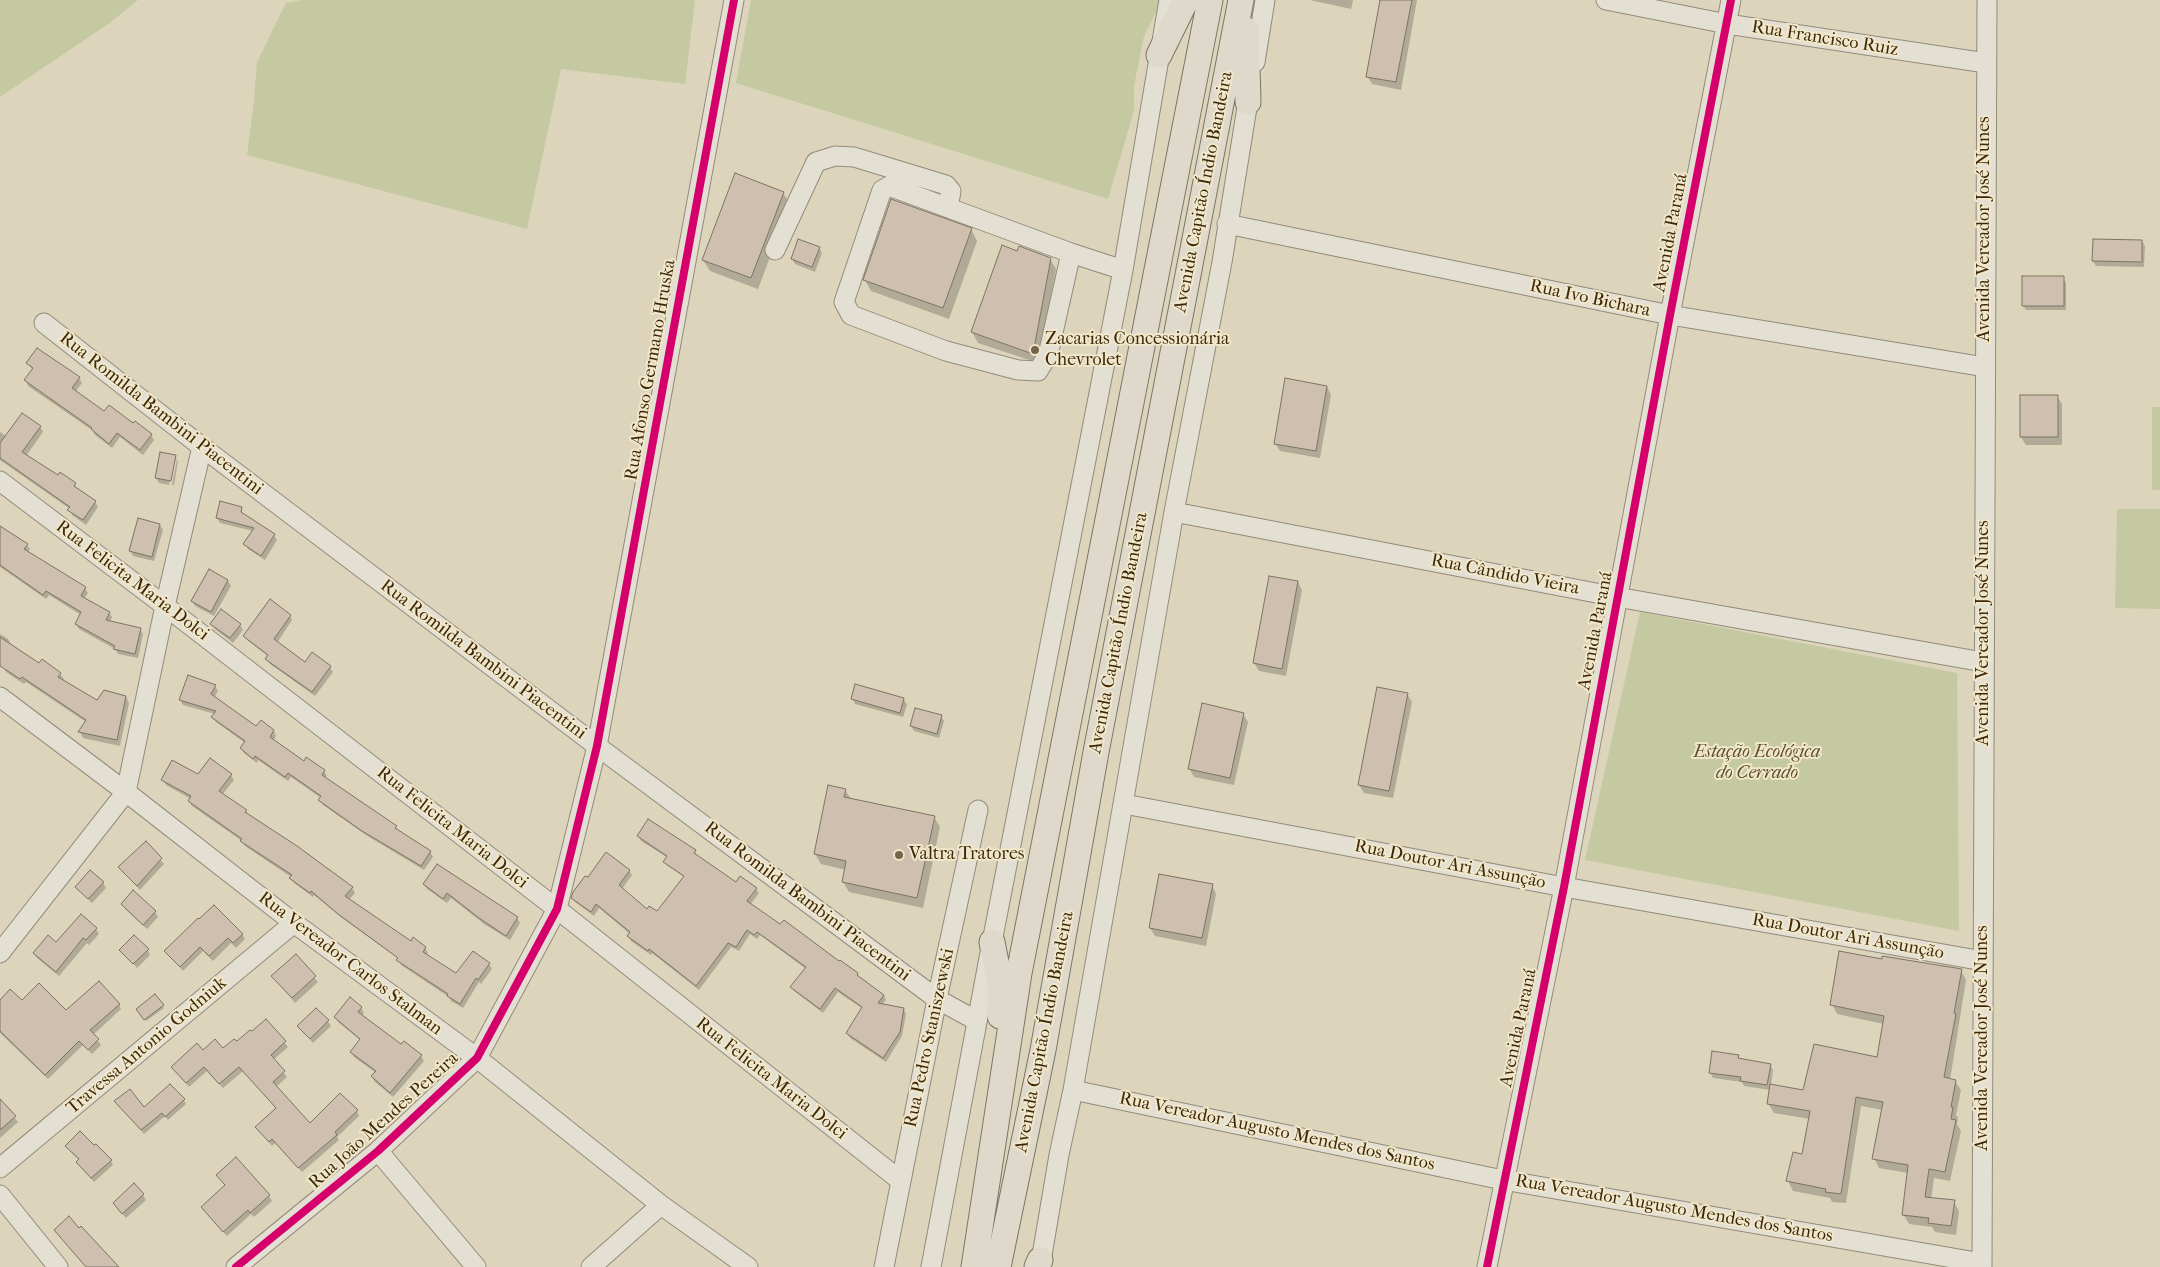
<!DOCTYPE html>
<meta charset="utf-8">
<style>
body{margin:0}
canvas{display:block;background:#dcd4bb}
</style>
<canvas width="2160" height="1267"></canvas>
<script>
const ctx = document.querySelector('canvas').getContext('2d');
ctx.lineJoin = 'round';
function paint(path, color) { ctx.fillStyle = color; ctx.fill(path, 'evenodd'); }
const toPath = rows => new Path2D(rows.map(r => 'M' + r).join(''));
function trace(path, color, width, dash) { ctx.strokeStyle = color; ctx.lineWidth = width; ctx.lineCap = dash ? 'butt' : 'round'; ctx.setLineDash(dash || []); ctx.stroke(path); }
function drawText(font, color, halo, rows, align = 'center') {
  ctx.font = font + ' "IM FELL French Canon",serif'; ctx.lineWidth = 4; ctx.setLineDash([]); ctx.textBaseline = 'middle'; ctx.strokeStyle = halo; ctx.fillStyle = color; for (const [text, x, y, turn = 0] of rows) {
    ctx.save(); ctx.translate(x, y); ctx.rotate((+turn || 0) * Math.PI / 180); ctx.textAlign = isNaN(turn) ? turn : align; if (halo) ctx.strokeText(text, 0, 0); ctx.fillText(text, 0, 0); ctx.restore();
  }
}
const green = toPath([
 [0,0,138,0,111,22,0,97],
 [301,0,695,0,685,84,561,69,527,229,247,155,254,101,257,62,286,3],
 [751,0,1175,0,1155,14,1144,36,1134,86,1134,111,1108,199,736,83],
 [2152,407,2160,407,2160,490,2152,490],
 [2117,509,2160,509,2160,609,2115,608],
 [1640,612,1957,673,1959,931,1585,860]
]);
const shadow = toPath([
 [1310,0,1353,0,1351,9],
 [1381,0,1417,0,1401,90,1372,84,1367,76],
 [783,193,790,204,758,289,710,271,703,260],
 [971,229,977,241,949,319,871,291,865,280],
 [2142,241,2145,246,2144,267,2096,266,2093,261],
 [1003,247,1018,253,1050,259,1056,269,1038,363,978,343,972,332],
 [819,248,822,253,815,272,795,264,792,259],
 [2063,278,2066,283,2066,310,2026,310,2023,305],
 [27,363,79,378,82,383,75,392,105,413,151,435,154,440,143,455,120,437,112,448,95,435,92,430,28,386,26,381,33,370],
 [1327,387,1331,395,1320,458,1280,451,1275,443],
 [2057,396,2062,404,2062,445,2026,445,2021,437],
 [40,427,43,432,26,456,58,477,75,484,77,490,95,502,98,507,86,525,72,515,70,509,0,460,0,432,6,436],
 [175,456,178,461,174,485,172,485,177,459,174,459,169,485,159,483,156,478],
 [241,508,243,516,274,535,277,540,265,560,248,549,245,544,253,531,220,523,217,517],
 [160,525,163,530,154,561,133,556,130,550],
 [0,527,27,545,30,549,27,553,85,588,88,593,84,599,109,613,112,617,110,622,140,629,143,634,138,658,118,654,115,649,79,629,76,624,81,615,49,595,46,599,0,567],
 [209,571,228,581,231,586,214,616,195,606,192,601],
 [1298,582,1302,590,1286,676,1259,671,1254,663],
 [290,616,292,620,277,643,305,663,330,667,333,672,315,696,270,664,267,659,269,657,247,640,244,636],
 [212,624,240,625,243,630,233,643,215,629],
 [0,634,8,639,12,646,40,665,60,674,64,679,63,681,98,702,126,697,129,703,120,746,83,738,80,732,86,722,26,682,24,684,6,672,0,660],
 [215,686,218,691,214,698,256,728,261,722,274,731,276,736,273,741,304,762,324,771,327,776,325,779,396,827,399,832,430,852,433,857,424,870,366,835,323,805,320,800,321,798,291,777,288,781,258,760,257,763,244,753,241,748,245,743,216,722,213,717,215,714,183,705,180,700],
 [1407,694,1412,702,1393,798,1364,793,1359,785],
 [852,698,904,699,907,705,903,717,855,704],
 [1243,714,1248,722,1234,785,1194,777,1189,768],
 [941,716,944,721,939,738,914,731,911,726],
 [231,775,234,780,222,795,246,811,249,816,335,874,352,888,355,893,349,900,411,942,425,948,428,953,426,955,457,975,473,952,489,964,492,969,481,984,479,982,463,1008,451,1001,449,997,401,965,399,959,342,918,314,895,313,897,294,883,291,877,245,846,242,841,192,806,189,801,191,799,166,785,163,780],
 [845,790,851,799,934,817,940,827,923,908,849,892,843,882,846,870,821,864,815,854],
 [639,836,695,851,697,856,736,884,756,889,759,893,750,905,857,974,860,979,884,995,886,1000,882,1005,904,1010,906,1014,902,1036,886,1062,850,1038,847,1033,863,1009,838,992,823,1013,794,991,791,987,806,969,760,935,757,939,750,934,739,951,731,947,699,990,652,953,651,955,631,941,628,936,630,934,599,908,594,916,575,902,573,898,588,879,629,870,632,875,622,889,647,911,657,913,684,877,668,866,665,862,668,858,641,841],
 [146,843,164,864,140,890,120,868],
 [437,866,517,918,520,923,510,940,484,924,451,898,447,903,427,889,424,884],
 [103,883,106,888,92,903,76,887],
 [1212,885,1216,894,1206,946,1155,936,1150,928],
 [122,904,155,912,158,917,147,929,125,909],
 [96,929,99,934,89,945,87,943,59,976,37,958,34,953],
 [242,934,245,939,236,948,231,943,213,961,203,951,183,971,165,951],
 [121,950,148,950,150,955,137,968],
 [296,956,318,982,295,1003,273,976],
 [1961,971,1966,980,1950,1080,1955,1081,1961,1090,1956,1115,1958,1118,1957,1124,1961,1131,1950,1181,1934,1178,1931,1199,1954,1202,1959,1211,1956,1235,1935,1232,1932,1227,1909,1224,1903,1214,1908,1173,1879,1168,1874,1158,1883,1110,1861,1106,1846,1203,1832,1202,1830,1198,1793,1191,1788,1181,1803,1155,1810,1119,1774,1113,1768,1103,1770,1090,1744,1086,1742,1082,1713,1078,1710,1072,1738,1056,1740,1060,1770,1065,1773,1070,1771,1085,1804,1091,1878,1058,1884,1024,1837,1014,1832,1004],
 [155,996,164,1008,146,1021,137,1009],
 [119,1004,121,1009,93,1035,101,1045,92,1054,83,1045,48,1079,0,1033,0,1009,66,1012],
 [361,1008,364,1013,361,1016,402,1046,421,1056,424,1061,393,1097,375,1082,372,1077,376,1073,354,1057,351,1052,360,1040,338,1022,335,1017],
 [266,1020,288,1047,273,1060,287,1077,276,1087,310,1125,357,1111,359,1116,337,1137,339,1140,302,1172,275,1143,272,1146,256,1127,277,1109,243,1071,223,1088,207,1071,189,1087,172,1067,203,1052,223,1050,237,1043],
 [328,1021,331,1026,313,1043,299,1027],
 [184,1100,186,1104,168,1120,165,1116,144,1134,119,1105,144,1109],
 [6,1107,18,1122,0,1138,0,1111],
 [69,1150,111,1161,113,1165,94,1182,80,1166,77,1162,79,1160],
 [218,1175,269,1196,272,1201,254,1217,251,1214,227,1236,202,1208,226,1187],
 [143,1195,146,1200,126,1218,114,1203]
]);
const building = toPath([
 [1380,0,1412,0,1396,82,1366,77,1380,0],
 [735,173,784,192,751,278,702,260,735,173],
 [891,199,972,228,943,308,863,280,891,199],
 [798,239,820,247,812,267,791,259,798,239],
 [2093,239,2142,240,2142,262,2092,261,2093,239],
 [1002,245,1017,251,1019,246,1051,258,1033,354,971,332,1002,245],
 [2022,276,2064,276,2064,306,2022,306,2022,276],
 [37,348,80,377,72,388,104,411,109,405,133,423,135,421,152,434,140,450,117,433,109,444,91,429,92,428,24,380,33,368,26,363,37,348],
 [1285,378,1327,386,1316,451,1274,444,1285,378],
 [2020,395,2058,395,2058,437,2020,437,2020,395],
 [22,413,41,426,22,452,58,475,60,472,76,483,74,486,96,501,83,520,67,510,70,507,0,458,0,443,22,413],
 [160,452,176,455,171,481,155,478,160,452],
 [220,501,242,507,241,512,275,534,261,556,243,544,254,528,216,518,220,501],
 [138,518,160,524,152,557,129,551,138,518],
 [0,526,28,544,24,549,86,587,81,596,110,612,106,620,141,628,135,654,113,649,115,646,75,624,81,612,46,591,43,595,0,565,0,526],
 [209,569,228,580,211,612,191,601,209,569],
 [1269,576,1298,581,1282,669,1253,663,1269,576],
 [270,599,291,615,274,639,305,662,312,652,331,666,312,692,265,659,268,655,243,636,270,599],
 [221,609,241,624,230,638,210,624,221,609],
 [0,637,39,663,42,659,61,673,58,677,97,700,104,690,126,696,117,740,78,732,86,720,22,677,20,679,0,666,0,637],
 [188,675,216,685,211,694,256,726,261,720,274,730,270,737,304,761,306,757,325,770,322,775,397,826,395,828,431,851,421,866,362,831,318,800,321,796,288,773,285,777,255,756,253,759,240,748,245,741,211,717,216,711,179,700,188,675],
 [855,684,904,698,900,713,851,699,855,684],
 [1377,687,1408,693,1389,791,1358,785,1377,687],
 [1202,703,1244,713,1230,778,1188,769,1202,703],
 [915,708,942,715,937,734,910,726,915,708],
 [210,758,232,774,219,791,247,810,245,812,297,846,353,887,345,896,411,941,413,937,426,947,423,952,456,973,473,951,490,963,478,980,476,978,460,1004,447,996,448,994,396,960,398,958,338,914,311,891,310,893,289,878,292,875,240,841,242,839,188,801,191,796,161,780,172,760,198,774,210,758],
 [828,785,846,789,844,797,935,816,917,898,842,882,846,861,814,854,828,785],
 [648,819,696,850,694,853,736,882,740,876,757,888,747,901,780,924,784,920,839,961,840,960,858,973,857,975,884,995,878,1003,904,1008,900,1032,883,1058,846,1033,862,1007,835,988,820,1009,790,987,806,967,757,932,754,935,747,930,736,947,728,943,696,986,649,949,648,951,627,936,630,932,596,904,591,912,571,898,573,892,585,876,588,877,606,852,630,870,619,885,647,909,649,906,657,911,684,876,663,862,667,856,637,836,648,819],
 [146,841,162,858,137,886,118,867,146,841],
 [437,864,518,917,506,936,479,918,447,893,443,899,423,884,437,864],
 [90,870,104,882,88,899,75,887,90,870],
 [1159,874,1213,884,1202,938,1149,928,1159,874],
 [133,890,156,911,143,925,121,904,133,890],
 [214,905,243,934,233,943,228,938,209,956,200,947,180,967,164,951,198,918,199,919,214,905],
 [81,914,97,928,86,940,83,938,56,972,33,953,48,935,56,942,81,914],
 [134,935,149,949,133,964,119,950,134,935],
 [1839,951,1882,959,1882,956,1962,969,1954,1013,1956,1014,1944,1077,1956,1080,1951,1107,1953,1107,1951,1119,1956,1120,1945,1172,1929,1169,1925,1197,1955,1200,1951,1226,1928,1223,1929,1218,1902,1215,1908,1165,1872,1159,1883,1102,1856,1097,1841,1194,1825,1192,1826,1189,1786,1181,1793,1152,1802,1154,1810,1111,1767,1104,1770,1084,1803,1090,1814,1044,1877,1057,1884,1016,1830,1005,1839,951],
 [296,954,316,976,292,998,271,976,296,954],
 [99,981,120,1004,90,1030,99,1039,88,1050,79,1041,45,1075,0,1031,0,1000,10,989,22,1000,39,983,66,1010,99,981],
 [155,994,164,1005,144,1020,136,1009,155,994],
 [350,997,362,1007,358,1012,401,1044,404,1041,422,1055,390,1093,371,1076,376,1071,350,1052,360,1039,334,1017,350,997],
 [316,1008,329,1020,310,1039,297,1026,316,1008],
 [266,1019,286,1041,271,1055,285,1071,273,1082,310,1123,340,1093,358,1110,335,1132,337,1135,298,1168,272,1139,269,1142,255,1127,276,1108,239,1067,219,1084,204,1067,186,1083,171,1067,197,1043,203,1050,215,1039,223,1048,234,1039,237,1041,250,1030,252,1031,266,1019],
 [1712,1051,1739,1055,1738,1058,1771,1064,1767,1085,1740,1081,1741,1077,1709,1073,1712,1051],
 [170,1084,185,1099,165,1117,162,1113,141,1130,114,1101,130,1089,144,1107,170,1084],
 [0,1099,16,1116,0,1130,0,1099],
 [80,1131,94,1145,96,1144,112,1160,91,1178,76,1162,79,1159,65,1146,80,1131],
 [236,1157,270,1195,250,1213,248,1210,223,1232,201,1207,225,1185,216,1175,236,1157],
 [134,1183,144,1194,122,1214,113,1203,134,1183],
 [69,1216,79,1228,81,1226,119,1267,86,1267,54,1230,69,1216]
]);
const minor = toPath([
 [1606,0,1727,24,1986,63],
 [1255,62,1265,0],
 [1227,224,1670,315,1985,367],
 [775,250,816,162,835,156,854,157,946,185,951,191,948,208],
 [1071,253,1048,355,1038,371,1018,370,946,351,851,315,844,302,882,190,889,186,1071,253,1123,270],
 [44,323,202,447,597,746,937,999,977,1021],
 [0,481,165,606,557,909,901,1181],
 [1174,512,1617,597,1983,662],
 [0,697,126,792,294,923,477,1058,661,1205,748,1267],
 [1124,804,1564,887,1983,961],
 [0,953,126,792,165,606,202,447],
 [1073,1090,1503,1180,1982,1263],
 [378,1151,476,1267],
 [0,1168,294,923],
 [0,1195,58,1267],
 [236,1267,378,1151,477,1058,557,909,597,746,734,0],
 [591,1267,661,1205],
 [884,1267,937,999,978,810],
 [931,1267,992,942,1123,270,1169,0],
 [1040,1267,1059,1155,1073,1090,1174,512,1222,262,1250,89],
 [1487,1267,1564,887,1670,315,1731,0],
 [1982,1267,1987,0]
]);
const major = toPath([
 [1246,30,1248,102],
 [1159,55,1186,0],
 [992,942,1000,983,1000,1016],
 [974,1267,1019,973,1210,0],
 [998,1267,1043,1050,1096,752,1241,0],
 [1037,1267,1040,1260]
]);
const cycleway = toPath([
 [236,1267,378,1151,477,1058,557,909,597,746,734,0],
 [1487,1267,1564,887,1670,315,1731,0]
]);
const markers = [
 [1035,350,5,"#756449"],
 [899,855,5,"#756449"]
];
const streetNames = [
 ["Rua Francisco Ruiz",1825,39,9],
 ["Avenida Capitão Índio Bandeira",1204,192,-79],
 ["Avenida Vereador José Nunes",1985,229,-90],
 ["Avenida Paraná",1671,233,-79],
 ["Rua Ivo Bichara",1590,299,12],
 ["Rua Afonso Germano Hruska",651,370,-80],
 ["Rua Romilda Bambini Piacentini",161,414,38],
 ["Rua Cândido Vieira",1505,575,11],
 ["Rua Felicita Maria Dolci",132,581,37],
 ["Avenida Paraná",1596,631,-79],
 ["Avenida Capitão Índio Bandeira",1119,633,-79],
 ["Avenida Vereador José Nunes",1984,633,-90],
 ["Rua Romilda Bambini Piacentini",483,660,37],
 ["Rua Felicita Maria Dolci",452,828,38],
 ["Rua Doutor Ari Assunção",1450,865,11],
 ["Rua Romilda Bambini Piacentini",807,902,37],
 ["Rua Doutor Ari Assunção",1848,937,10],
 ["Rua Vereador Carlos Stalman",350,964,37],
 ["Avenida Paraná",1519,1028,-78],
 ["Avenida Capitão Índio Bandeira",1045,1032,-79],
 ["Rua Pedro Staniszewski",930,1038,-78],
 ["Avenida Vereador José Nunes",1983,1038,-90],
 ["Travessa Antonio Godniuk",147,1046,-40],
 ["Rua Felicita Maria Dolci",771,1079,38],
 ["Rua João Mendes Pereira",384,1121,-42],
 ["Rua Vereador Augusto Mendes dos Santos",1277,1132,12],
 ["Rua Vereador Augusto Mendes dos Santos",1674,1209,10]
];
const poiNames = [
 ["Zacarias Concessionária",1045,340],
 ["Chevrolet",1045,361],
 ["Valtra Tratores",909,855]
];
const parkNames = [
 ["Estação Ecológica",1757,753],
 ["do Cerrado",1757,774]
];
paint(green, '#c5c9a2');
paint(shadow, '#0003');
paint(building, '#cebfaf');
trace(building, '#7c7463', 1);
trace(minor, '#938b7a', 21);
trace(major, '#7c7463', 27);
trace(minor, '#e3dfd3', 19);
trace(major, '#ded9cb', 25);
trace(cycleway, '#d6006c', 8);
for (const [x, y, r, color] of markers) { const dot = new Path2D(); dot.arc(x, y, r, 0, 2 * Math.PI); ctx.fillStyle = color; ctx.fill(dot); trace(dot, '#f1e7ca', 2); }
drawText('18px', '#3d280b', '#f1e7ca', streetNames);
drawText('18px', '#3d280b', '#f1e7ca', poiNames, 'left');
drawText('italic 18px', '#5a4e2c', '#f1e7ca', parkNames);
</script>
